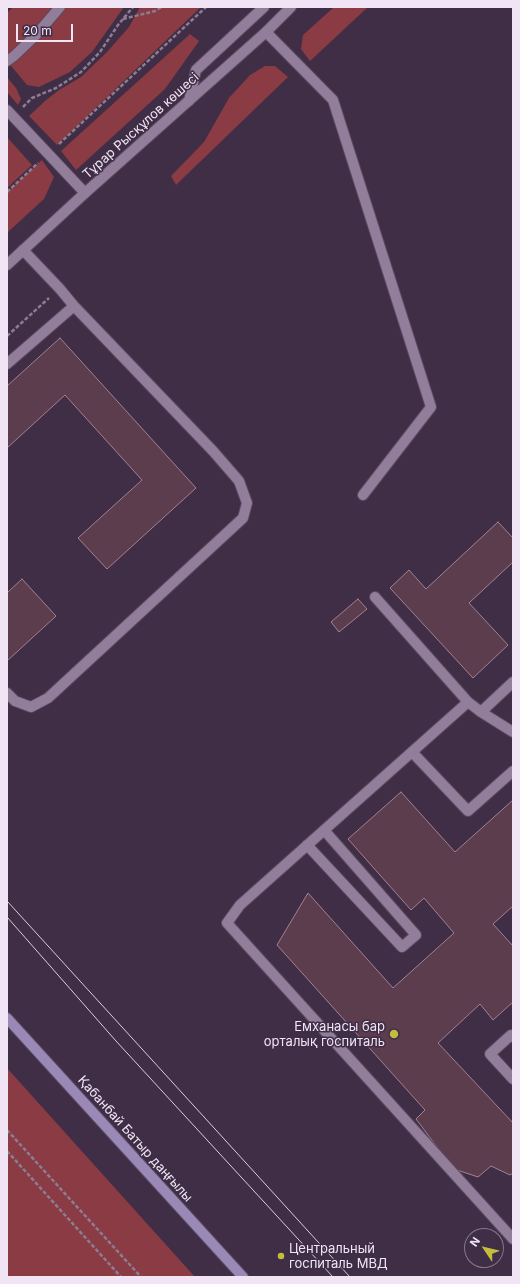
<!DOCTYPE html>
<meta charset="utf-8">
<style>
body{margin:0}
#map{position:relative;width:520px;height:1284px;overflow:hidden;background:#3f2e46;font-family:Inter,sans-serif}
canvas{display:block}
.frame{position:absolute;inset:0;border:8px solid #f1e5f5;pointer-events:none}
.north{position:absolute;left:464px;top:1228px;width:40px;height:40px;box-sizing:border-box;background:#3f2e46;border:1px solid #86778c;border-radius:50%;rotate:305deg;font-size:11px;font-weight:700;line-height:16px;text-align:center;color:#f1e5f5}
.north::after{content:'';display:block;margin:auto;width:14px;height:18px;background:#c4bc3d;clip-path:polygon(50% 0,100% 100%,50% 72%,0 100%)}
.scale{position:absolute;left:16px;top:24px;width:57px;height:18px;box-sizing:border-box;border:2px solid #f1e5f5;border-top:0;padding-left:5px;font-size:12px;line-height:14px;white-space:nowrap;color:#f1e5f5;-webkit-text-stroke:3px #3f2e46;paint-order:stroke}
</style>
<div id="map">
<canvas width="520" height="1284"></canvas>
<div class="frame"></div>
<div class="north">N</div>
<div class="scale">20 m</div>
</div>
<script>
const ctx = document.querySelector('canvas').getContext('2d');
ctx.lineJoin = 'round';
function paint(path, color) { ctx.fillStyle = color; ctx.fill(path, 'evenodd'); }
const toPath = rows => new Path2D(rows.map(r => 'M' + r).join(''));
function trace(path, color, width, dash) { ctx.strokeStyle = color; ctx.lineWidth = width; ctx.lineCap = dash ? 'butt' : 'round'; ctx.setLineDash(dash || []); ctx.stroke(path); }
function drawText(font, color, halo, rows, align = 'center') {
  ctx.font = font + ' Inter,sans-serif'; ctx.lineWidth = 3; ctx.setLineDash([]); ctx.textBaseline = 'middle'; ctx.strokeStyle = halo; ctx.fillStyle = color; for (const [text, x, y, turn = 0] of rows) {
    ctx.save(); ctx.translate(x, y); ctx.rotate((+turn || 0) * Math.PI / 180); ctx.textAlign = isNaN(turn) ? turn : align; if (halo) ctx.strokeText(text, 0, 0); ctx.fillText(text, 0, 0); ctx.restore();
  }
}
const green = toPath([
 [13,7,124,7,92,52,70,72,39,87,27,85,7,61,7,13],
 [140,7,201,7,57,145,29,116,45,101,59,90,81,77,107,52,129,27],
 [334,7,368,7,310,61,301,49,303,35],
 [190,34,199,41,165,89,76,170,61,151],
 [265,66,275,66,288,77,176,185,171,176,204,142,229,98,250,75],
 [7,77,16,88,21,99,18,105,7,92],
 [7,137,32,165,7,188],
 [42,160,54,177,44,199,7,233,7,192],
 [7,1068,195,1277,7,1277]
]);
const building = toPath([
 [60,338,196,488,107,569,78,538,142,480,65,395,7,448,7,386,60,338],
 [498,522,513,538,513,562,469,603,508,645,473,678,390,588,409,570,426,589,498,522],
 [22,579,56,616,7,661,7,593,22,579],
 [358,599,367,609,339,632,331,622,358,599],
 [401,792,455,852,513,800,513,906,493,924,513,946,513,1002,493,1020,480,1004,438,1043,513,1123,513,1173,510,1175,491,1166,478,1177,457,1170,437,1147,416,1119,425,1110,277,945,308,893,393,988,454,933,424,898,411,910,348,839,401,792]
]);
const path = toPath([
 [123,19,155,11,162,7],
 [23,107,32,98,56,88,81,72,100,52,118,25,133,7],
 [59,144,206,7],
 [7,192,38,163],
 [7,336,49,298],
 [7,1130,141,1277],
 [7,1151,121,1277]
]);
const service = toPath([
 [266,32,333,100,431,407,363,495],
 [7,61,14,56,36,35,60,7],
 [189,101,196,70,264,7],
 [7,364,74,306],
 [375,597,468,702,481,712,513,732],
 [7,693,15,701,31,707,48,698,243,518,247,503,239,481,213,451,74,306,60,289,23,250],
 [468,702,240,905,227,923,513,1239],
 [481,712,513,682],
 [412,752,468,811,513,771],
 [307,845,402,947,416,935,324,830],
 [513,1037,511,1035,490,1054,513,1079]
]);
const minor = toPath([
 [7,110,85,193]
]);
const tertiary = toPath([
 [7,265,85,193,266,32,291,7]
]);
const secondary = toPath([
 [7,1018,243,1277]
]);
const tram = toPath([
 [7,901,350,1277],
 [7,917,116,1041,333,1277]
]);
const markers = [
 [394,1034,5,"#c4bc3d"],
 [281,1256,4,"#c4bc3d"]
];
const streetNames = [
 ["Тұрар Рысқұлов көшесі",141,126,-42],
 ["Қабанбай Батыр даңғылы",135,1139,48]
];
const poiNames = [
 ["Емханасы бар",385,1027],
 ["орталық госпиталь",385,1042],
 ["Центральный",289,1249,"left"],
 ["госпиталь МВД",289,1264,"left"]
];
paint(green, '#8a3b43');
paint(building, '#5b3d4d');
trace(building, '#a48193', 1);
trace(service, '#5b4b60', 12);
trace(minor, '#5b4b60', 12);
trace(tertiary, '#5b4b60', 12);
trace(secondary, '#5b4b60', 12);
trace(path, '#8c7d92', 2.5, [4, 2]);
trace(service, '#927d9a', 10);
trace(minor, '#927d9a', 10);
trace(tertiary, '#927d9a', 10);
trace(secondary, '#9a89b7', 10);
trace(tram, '#dacdde', 1);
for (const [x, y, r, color] of markers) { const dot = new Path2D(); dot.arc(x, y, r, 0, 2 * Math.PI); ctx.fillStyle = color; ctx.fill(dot); trace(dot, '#3f2e46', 1.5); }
drawText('13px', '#f1e5f5', '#3f2e46', streetNames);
drawText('13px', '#f1e5f5', '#3f2e46', poiNames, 'right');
</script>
